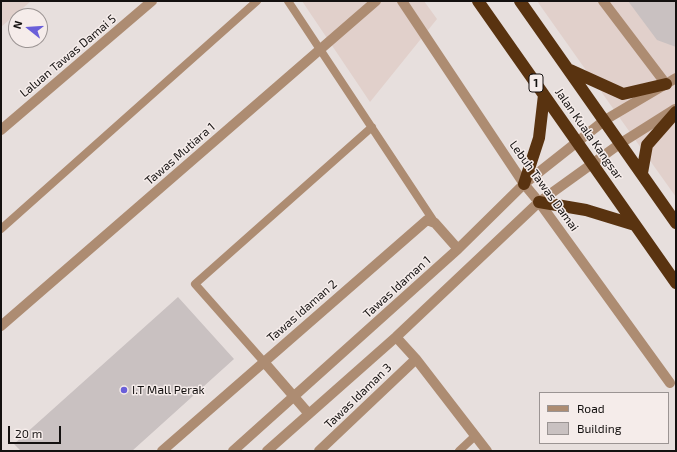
<!DOCTYPE html>
<style>
body{margin:0}
#map{position:relative;width:677px;height:452px;overflow:hidden;background:#e7dfdd;font-family:"Exo 2",sans-serif}
canvas{display:block}
.frame{position:absolute;inset:0;border:2px solid #141110;pointer-events:none}
.legend{position:absolute;left:539px;top:392px;width:130px;height:52px;box-sizing:border-box;background:#f5ecea;border:1px solid #9b9493;margin:0;padding:5px 7px;list-style:none;font-size:12px;color:#141110}
.legend li{display:flex;align-items:center;gap:8px;height:20px}
.legend b{width:20px;border:1px solid #9b9493}
.north{position:absolute;left:8px;top:8px;width:40px;height:40px;box-sizing:border-box;background:#f5ecea;border:1px solid #9b9493;border-radius:50%;rotate:287deg;font-size:11px;font-weight:700;line-height:16px;text-align:center;color:#141110}
.north::after{content:'';display:block;margin:auto;width:14px;height:18px;background:#6a5fd9;clip-path:polygon(50% 0,100% 100%,50% 72%,0 100%)}
.scale{position:absolute;left:8px;top:426px;width:53px;height:18px;box-sizing:border-box;border:2px solid #141110;border-top:0;padding-left:5px;font-size:12px;line-height:14px;white-space:nowrap;color:#141110;-webkit-text-stroke:3px #f5ecea;paint-order:stroke}
</style>
<div id="map">
<canvas width="677" height="452"></canvas>
<div class="frame"></div>
<ul class="legend">
<li><b style="height:5px;background:#ad8c72"></b>Road</li>
<li><b style="height:11px;background:#c9c1c1"></b>Building</li>
</ul>
<div class="north">N</div>
<div class="scale">20 m</div>
</div>
<script>
const ctx = document.querySelector('canvas').getContext('2d');
ctx.lineJoin = 'round';
function paint(path, color) { ctx.fillStyle = color; ctx.fill(path, 'evenodd'); }
const toPath = rows => new Path2D(rows.map(r => 'M' + r).join(''));
function trace(path, color, width, dash) { ctx.strokeStyle = color; ctx.lineWidth = width; ctx.lineCap = dash ? 'butt' : 'round'; ctx.setLineDash(dash || []); ctx.stroke(path); }
function drawText(font, color, halo, rows, align = 'center') {
  ctx.font = font + ' "Exo 2",sans-serif'; ctx.lineWidth = 3; ctx.setLineDash([]); ctx.textBaseline = 'middle'; ctx.strokeStyle = halo; ctx.fillStyle = color; for (const [text, x, y, turn = 0] of rows) {
    ctx.save(); ctx.translate(x, y); ctx.rotate((+turn || 0) * Math.PI / 180); ctx.textAlign = isNaN(turn) ? turn : align; if (halo) ctx.strokeText(text, 0, 0); ctx.fillText(text, 0, 0); ctx.restore();
  }
}
const built = toPath([
 [1,1,31,1,1,27],
 [302,1,424,1,437,19,370,102],
 [537,1,676,1,676,197,646,155]
]);
const building = toPath([
 [628,1,676,1,676,47,657,40],
 [178,297,234,359,132,451,21,451,14,444]
]);
const lane = toPath([
 [288,1,435,223],
 [1,229,257,1],
 [264,362,195,284,372,127],
 [459,451,475,436]
]);
const street = toPath([
 [402,1,524,184,539,202,670,383],
 [603,1,666,84],
 [1,130,152,1],
 [1,326,376,1],
 [396,337,416,359,487,451],
 [264,362,309,414],
 [162,451,427,220,435,223,458,249],
 [233,451,458,249,524,184,605,120,676,78],
 [267,451,396,337,539,202,621,143,675,109],
 [319,451,416,359]
]);
const highway = toPath([
 [478,1,676,283],
 [520,1,676,223],
 [570,70,623,94,666,84],
 [642,173,647,145,676,112],
 [524,184,539,138,544,95],
 [539,202,586,210,635,225]
]);
const markers = [
 [124,390,4,"#6a5fd9"]
];
const shields = [
 [536,83,14]
];
const shieldNames = [
 ["1",536,83]
];
const streetNames = [
 ["Laluan Tawas Damai 5",68,56,-40],
 ["Jalan Kuala Kangsar",589,134,55],
 ["Tawas Mutiara 1",180,154,-41],
 ["Lebuh Tawas Damai",544,186,54],
 ["Tawas Idaman 1",397,287,-42],
 ["Tawas Idaman 2",302,311,-41],
 ["Tawas Idaman 3",358,396,-44]
];
const poiNames = [
 ["I.T Mall Perak",132,390]
];
paint(built, '#e1d0cb');
paint(building, '#c9c1c1');
trace(lane, '#ad8c72', 8);
trace(street, '#ad8c72', 10);
trace(highway, '#593310', 12);
for (const [x, y, r, color] of markers) { const dot = new Path2D(); dot.arc(x, y, r, 0, 2 * Math.PI); ctx.fillStyle = color; ctx.fill(dot); trace(dot, '#f5ecea', 1.5); }
for (const [x, y, w] of shields) { const box = new Path2D(); box.roundRect(x - w / 2, y - 9, w, 18, 3); ctx.fillStyle = '#f5ecea'; ctx.fill(box); trace(box, '#141110', 1); }
drawText('bold 11px', '#141110', null, shieldNames);
drawText('12px', '#141110', '#f5ecea', streetNames);
drawText('12px', '#141110', '#f5ecea', poiNames, 'left');
</script>
